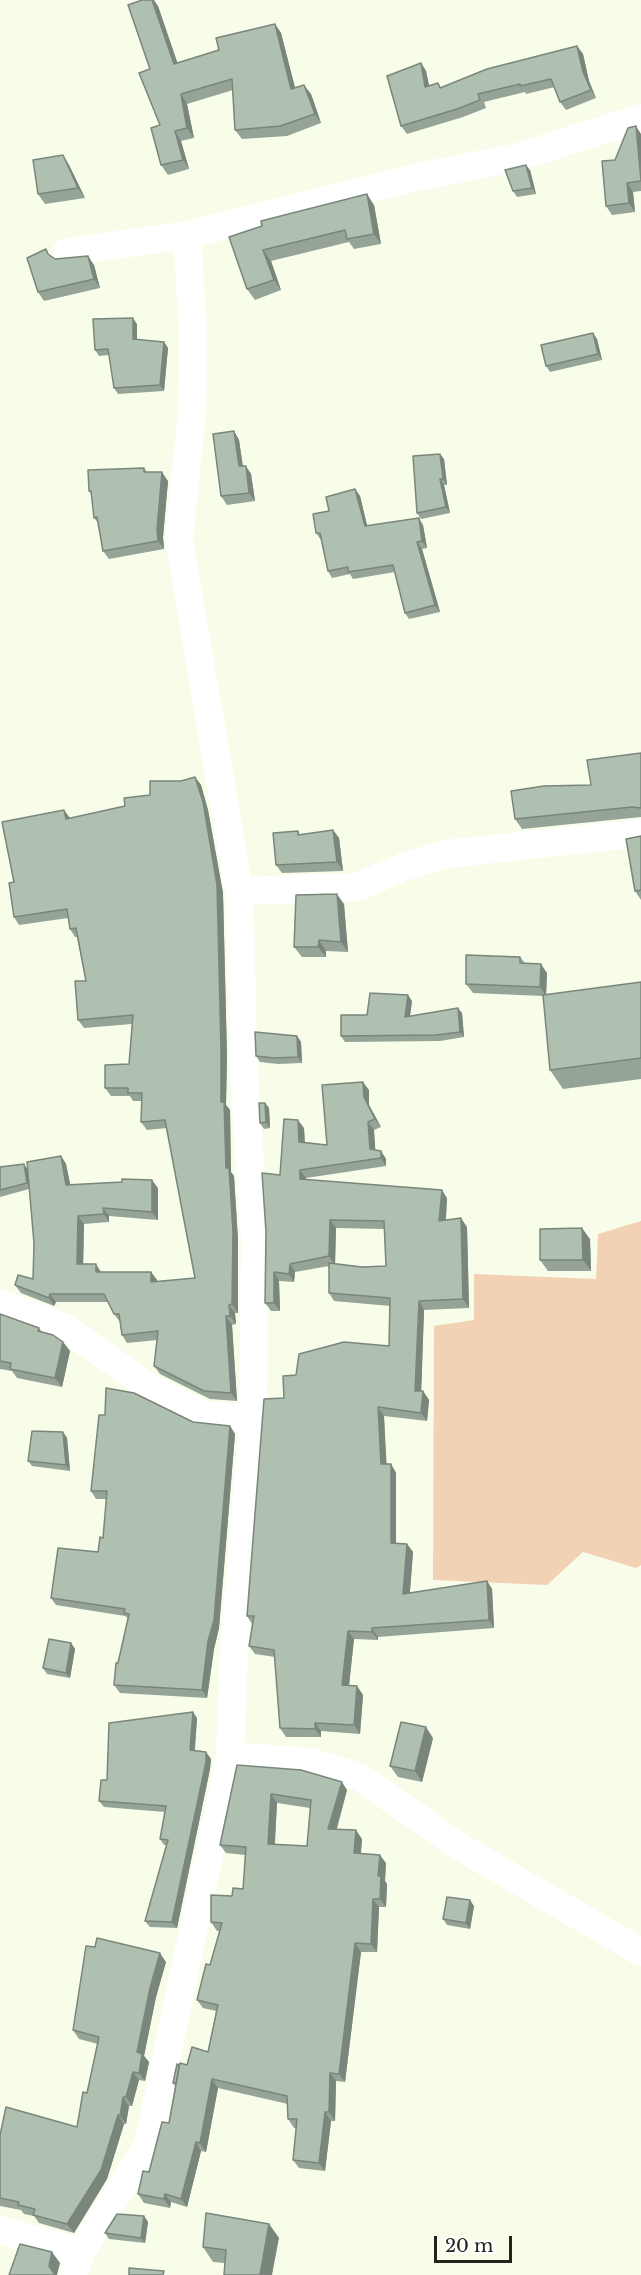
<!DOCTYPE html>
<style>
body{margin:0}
#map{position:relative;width:641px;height:2275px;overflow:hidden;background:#f8fde9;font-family:"Libre Baskerville",serif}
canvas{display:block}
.scale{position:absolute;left:434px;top:2236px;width:78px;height:27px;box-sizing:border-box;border:3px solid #22231c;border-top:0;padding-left:8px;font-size:18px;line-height:21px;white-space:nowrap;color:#22231c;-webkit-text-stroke:4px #fff;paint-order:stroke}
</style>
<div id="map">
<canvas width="641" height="2275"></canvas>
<div class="scale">20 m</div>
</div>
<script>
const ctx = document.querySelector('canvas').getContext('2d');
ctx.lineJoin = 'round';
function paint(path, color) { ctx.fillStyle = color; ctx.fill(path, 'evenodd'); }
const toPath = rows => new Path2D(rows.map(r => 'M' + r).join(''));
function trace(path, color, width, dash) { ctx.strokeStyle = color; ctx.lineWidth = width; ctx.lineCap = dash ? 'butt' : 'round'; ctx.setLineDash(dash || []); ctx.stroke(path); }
const green = toPath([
 [641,1221,641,1565,636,1568,583,1552,547,1585,433,1580,434,1326,474,1320,474,1274,596,1279,598,1234]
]);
const street = toPath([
 [67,252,187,235,413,178,514,158,641,118],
 [239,891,358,887,403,867,446,854,641,833],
 [0,1303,64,1327,149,1387,205,1415,253,1419],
 [230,1756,310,1762,360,1777,460,1847,641,1952],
 [0,2230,81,2252],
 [73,2275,81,2252,148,2145,230,1756,234,1650,253,1419,255,1240,244,1075,239,891,179,539,192,412,193,333,187,235]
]);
const wall = toPath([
 [158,6,177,63,219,50,275,24,281,33,295,88,311,94,321,123,287,136,242,139,235,130,233,90,187,104,194,138,181,141,189,169,168,175,161,165,160,125,150,69],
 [577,46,583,54,589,81,596,98,566,110,560,102,555,87,526,94,525,92,484,102,486,108,463,117,407,134,401,126,421,63,426,71,429,86,441,88],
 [641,134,641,191,633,192,635,212,612,215,606,206],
 [69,165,85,198,45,204,38,194],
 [530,170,536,194,517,197,513,191],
 [374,205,381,244,354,249,349,242,271,261,281,290,255,300,247,289,229,237],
 [50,255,55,259,94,265,100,288,44,301,38,292],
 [137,324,137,340,164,342,168,348,164,391,118,394,114,388,109,355,99,356,95,350],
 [597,339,602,360,550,372,546,366],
 [234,431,239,440,243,466,251,474,255,501,227,505,221,496],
 [444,459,447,485,444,485,450,513,421,519,417,513],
 [144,468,147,472,168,481,163,537,164,549,109,559,103,551,99,524,94,518,92,495,89,491],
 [355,489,360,496,367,526,423,525,427,548,422,549,440,612,409,619,405,613,395,572,353,579,350,574,332,578,328,571,321,540,316,533,329,511],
 [641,753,641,817,522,829,515,819,591,785],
 [195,777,201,785,208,810,223,893,227,1057,226,1105,230,1110,231,1172,234,1176,238,1240,238,1313,235,1313,236,1324,232,1325,237,1401,210,1399,160,1374,154,1366,157,1340,127,1343,122,1335,120,1322,114,1314,108,1302,56,1302,54,1306,21,1293,15,1285,33,1279,34,1243,29,1189,0,1197,0,1167,28,1170,61,1156,66,1164,70,1185,158,1188,158,1220,109,1216,109,1222,84,1224,83,1264,101,1272,151,1272,157,1280,157,1282,195,1278,167,1128,147,1130,141,1122,141,1101,133,1101,130,1096,111,1096,105,1088,129,1064,132,1024,84,1028,78,1020,86,981,77,937,75,937,70,929,68,918,19,925,14,917,14,882,70,819,125,806,150,795,181,781],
 [333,830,339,838,343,871,282,873,276,865,298,831,300,835],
 [641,836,641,900,635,891],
 [344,904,348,952,326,951,326,957,302,957,294,947],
 [520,957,525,963,547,973,546,995,641,982,641,1079,563,1089,550,1070,543,996,473,993,466,984],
 [412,1001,410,1016,462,1013,464,1037,440,1041,345,1042,341,1036,367,1015],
 [297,1036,301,1042,302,1063,278,1064,260,1062,256,1056],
 [369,1090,369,1105,381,1127,374,1130,375,1150,381,1151,386,1159,386,1166,306,1178,306,1179,447,1198,446,1220,467,1227,469,1308,424,1310,421,1391,423,1391,429,1400,427,1421,384,1416,386,1464,391,1464,396,1473,396,1544,407,1544,413,1552,410,1593,487,1581,492,1589,494,1628,378,1637,378,1640,354,1639,349,1686,357,1686,363,1695,360,1734,321,1731,321,1737,286,1737,280,1728,275,1657,255,1654,249,1646,252,1624,247,1616,284,1398,296,1375,389,1346,390,1306,334,1301,329,1293,329,1266,295,1272,294,1282,279,1281,280,1311,271,1311,265,1303,280,1175,304,1128,305,1142,327,1145],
 [336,1228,384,1229,386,1266,362,1267,335,1264],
 [265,1103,269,1108,270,1128,264,1129,260,1123],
 [590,1239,591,1271,548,1271,540,1260],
 [0,1314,39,1328,42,1332,63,1342,70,1351,62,1387,17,1378,12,1371,0,1369],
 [193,1422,230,1426,235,1434,219,1628,214,1649,207,1698,120,1693,114,1685,128,1618,125,1616,56,1605,51,1598,98,1552,103,1538,107,1499,96,1499,91,1491],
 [63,1432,67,1438,70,1471,32,1466,28,1461],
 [71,1643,75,1649,70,1678,47,1674,43,1668],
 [197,1718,195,1751,206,1752,211,1759,210,1769,177,1928,150,1927,145,1921,167,1845,164,1845,160,1839,165,1812,104,1807,99,1801,107,1780],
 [433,1738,422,1782,398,1777,390,1766],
 [237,1765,347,1790,337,1829,362,1839,361,1853,386,1863,385,1881,387,1884,386,1907,379,1907,377,1952,361,1952,345,2082,336,2081,335,2121,331,2121,325,2171,299,2168,293,2160,296,2128,294,2128,288,2119,288,2104,218,2088,206,2152,201,2151,187,2207,171,2202,170,2208,144,2203,138,2194,149,2172,169,2123,175,2086,173,2083,179,2065,187,2065,208,2052,216,2011,203,2008,197,2000,210,1965,220,1931,217,1931,211,1922,232,1896,243,1889,245,1855,226,1853,220,1845],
 [277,1803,310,1808,307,1846,275,1844],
 [474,1906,470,1929,447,1925,443,1919],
 [166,1962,156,1997,144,2056,149,2062,145,2081,139,2080,132,2106,129,2106,126,2124,124,2124,107,2179,74,2233,39,2223,34,2216,24,2214,21,2210,0,2206,0,2135,77,2127,87,2093,98,2044,79,2039,73,2030],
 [144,2216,148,2222,145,2243,109,2239,105,2233],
 [269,2224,279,2238,225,2263,213,2262,203,2247]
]);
const shadedWall = toPath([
 [152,0,154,0,158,6,181,73,174,64],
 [275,24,281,33,298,99,291,89],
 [577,46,583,54,589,81,596,98,591,90,583,72],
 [421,63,426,71,431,95,425,87],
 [304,85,311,94,321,123,315,114],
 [181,94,187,104,194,138,187,128],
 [636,126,641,134,641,174],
 [175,131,181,141,189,169,183,160],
 [63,155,69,165,85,198,78,188],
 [526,165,530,170,536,194,532,188],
 [627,183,633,192,635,212,629,203],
 [367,194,374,205,381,244,374,234],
 [263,250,271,261,281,290,274,280],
 [88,256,94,265,100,288,94,279],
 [133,318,137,324,137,345,133,339],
 [593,333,597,339,602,360,598,354],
 [164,342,168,348,164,391,160,385],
 [234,431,239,440,244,475,239,466],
 [440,454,444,459,447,485,443,479],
 [246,466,251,474,255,501,249,493],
 [162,472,168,481,163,537,164,549,158,541,157,529],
 [440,479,444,485,450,513,446,507],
 [355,489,360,496,369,533,365,526],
 [419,518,423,525,427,548,422,541],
 [417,542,422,549,440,612,435,605],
 [195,777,201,785,208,810,223,893,227,1057,226,1105,230,1110,231,1172,234,1176,238,1240,238,1313,232,1304,226,1168],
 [64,810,70,818,66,819],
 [333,830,339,838,343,871,337,862],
 [337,894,344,904,348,952,341,942],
 [319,940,326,951,326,957,318,947],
 [541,964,547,973,546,996,540,987],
 [408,995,412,1001,409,1023,405,1017],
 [458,1008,462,1013,464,1037,460,1032],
 [297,1036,301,1042,302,1063,298,1057],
 [363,1082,369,1090,369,1105,381,1127,375,1119,364,1097],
 [265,1103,269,1108,270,1128,266,1122],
 [298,1120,304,1128,305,1150,299,1142],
 [368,1122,374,1130,376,1158,370,1149],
 [381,1151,386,1159,386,1166,381,1158],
 [61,1156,66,1164,72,1193,66,1185],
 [24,1164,28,1170,31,1189,27,1183],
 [300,1170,306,1178,306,1187,300,1179],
 [152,1180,158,1188,158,1220,152,1212],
 [442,1190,447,1198,445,1229,439,1221],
 [103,1208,109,1216,109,1222,104,1214],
 [78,1216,84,1224,83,1272,77,1264],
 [461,1218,467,1227,469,1308,463,1299],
 [330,1220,336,1228,335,1265,329,1256],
 [582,1228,590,1239,591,1271,583,1260],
 [96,1264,101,1272,96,1272],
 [290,1264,295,1272,294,1282,289,1274],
 [151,1272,157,1280,156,1290,151,1282],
 [274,1272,279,1281,280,1311,274,1303],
 [50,1294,56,1302,54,1306,49,1298],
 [419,1301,424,1310,421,1399,415,1391],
 [229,1305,235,1313,236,1324,230,1316],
 [226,1316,232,1325,237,1401,231,1393],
 [63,1342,70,1351,62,1387,55,1378],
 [423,1391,429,1400,427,1421,421,1413],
 [378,1407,384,1416,387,1472,381,1464],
 [230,1426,235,1434,219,1628,214,1649,207,1698,202,1690],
 [63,1432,67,1438,70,1471,66,1465],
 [391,1464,396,1473,396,1552,391,1543],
 [407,1544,413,1552,409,1602,403,1594],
 [487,1581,492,1589,494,1628,489,1620],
 [372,1628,378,1637,378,1640,372,1632],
 [348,1631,354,1639,348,1694,342,1685],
 [71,1643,75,1649,70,1678,66,1673],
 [357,1686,363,1695,360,1734,354,1725],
 [193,1712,197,1718,194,1756,190,1750],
 [315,1723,321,1731,321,1737,315,1729],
 [426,1727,433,1738,422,1782,415,1771],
 [206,1752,211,1759,210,1769,177,1928,172,1922],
 [342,1782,347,1790,334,1837,328,1829],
 [271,1794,277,1803,274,1853,268,1844],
 [356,1830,362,1839,360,1861,354,1853],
 [380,1855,386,1863,385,1881,387,1884,386,1907,380,1899,378,1876],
 [373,1899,379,1907,377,1952,371,1944],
 [470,1900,474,1906,470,1929,466,1923],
 [355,1943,361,1952,345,2082,339,2074],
 [160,1953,166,1962,156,1997,144,2056,149,2062,145,2081,139,2073,137,2052,150,1988],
 [133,2072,139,2080,132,2106,126,2097],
 [330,2073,336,2081,335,2121,329,2112],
 [212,2079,218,2088,206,2152,200,2143],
 [123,2097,129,2106,126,2124,120,2116],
 [325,2112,331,2121,325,2171,319,2163],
 [118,2115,124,2124,107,2179,74,2233,67,2224],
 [196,2142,201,2151,187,2207,181,2199],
 [165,2194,171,2202,170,2208,164,2199],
 [144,2216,148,2222,145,2243,141,2238],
 [269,2224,279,2238,272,2275,260,2275],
 [52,2252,60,2263,57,2275,55,2275,49,2266]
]);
const building = toPath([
 [142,0,152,0,174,64,219,50,216,38,275,24,291,89,304,85,315,114,280,126,235,130,232,79,181,94,187,128,175,131,183,160,161,165,151,128,160,125,139,73,150,69,128,5,142,0],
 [577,46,583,72,591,90,560,102,551,79,520,86,520,84,478,94,480,100,457,109,401,126,387,76,421,63,425,87,438,83,440,88,487,69,577,46],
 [636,126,641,181,627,183,629,203,606,206,602,161,615,160,628,128,636,126],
 [63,155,78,188,38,194,33,160,63,155],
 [526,165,532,188,513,191,505,170,526,165],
 [367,194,374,234,347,239,345,230,263,250,274,280,247,289,229,237,262,226,261,221,367,194],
 [46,249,48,254,55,259,88,256,94,279,38,292,27,258,46,249],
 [133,318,133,339,164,342,160,385,114,388,108,349,95,350,93,319,133,318],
 [593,333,598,354,546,366,541,345,593,333],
 [234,431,239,466,246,466,249,493,221,496,213,434,234,431],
 [440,454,443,479,440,479,446,507,417,513,413,456,440,454],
 [144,468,144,472,162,472,157,529,158,541,103,551,97,517,94,518,91,491,89,491,88,470,144,468],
 [355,489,365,526,419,518,422,541,417,542,435,605,405,613,393,565,348,572,348,567,328,571,320,533,316,533,313,514,329,511,326,497,355,489],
 [641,753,641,808,632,807,515,819,511,791,544,786,591,785,587,760,641,753],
 [195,777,203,802,217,885,221,1049,221,1102,224,1102,226,1168,229,1168,233,1232,232,1304,229,1305,230,1316,226,1316,231,1393,204,1391,154,1366,158,1331,122,1335,119,1314,114,1314,104,1294,50,1294,49,1298,15,1285,18,1275,33,1279,34,1243,27,1162,61,1156,66,1185,122,1182,122,1179,152,1180,152,1212,103,1208,104,1214,78,1216,77,1264,96,1264,96,1272,151,1272,151,1282,195,1278,165,1120,141,1122,142,1093,128,1093,128,1088,105,1088,105,1065,129,1064,133,1015,78,1020,75,981,86,981,76,928,70,929,67,909,14,917,9,883,14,882,2,822,64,810,66,819,125,806,124,798,150,795,150,781,181,781,195,777],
 [333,830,337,862,276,865,273,833,298,831,298,835,333,830],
 [641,836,641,890,635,891,626,839,641,836],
 [337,894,341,942,319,940,318,947,294,947,296,895,337,894],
 [466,955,520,957,520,963,541,964,540,987,466,984,466,955],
 [641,982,641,1058,550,1070,543,995,641,982],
 [370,993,408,995,405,1017,458,1008,460,1032,436,1035,341,1036,341,1015,367,1015,370,993],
 [255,1032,297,1036,298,1057,274,1058,256,1056,255,1032],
 [363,1082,364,1097,375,1119,368,1122,370,1149,381,1151,381,1158,300,1170,300,1179,442,1190,439,1221,461,1218,463,1299,419,1301,415,1391,423,1391,421,1413,378,1407,381,1464,391,1464,391,1543,407,1544,403,1594,487,1581,489,1620,372,1628,372,1632,348,1631,342,1685,357,1686,354,1725,315,1723,315,1729,280,1728,274,1650,249,1646,254,1616,247,1616,264,1399,284,1398,283,1376,296,1375,299,1354,344,1342,389,1346,390,1298,329,1293,329,1263,362,1267,386,1266,384,1221,330,1220,329,1256,290,1264,289,1274,274,1272,274,1303,265,1303,266,1232,262,1173,280,1175,284,1119,298,1120,299,1142,327,1145,322,1085,363,1082],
 [259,1103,265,1103,266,1122,260,1123,259,1103],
 [24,1164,27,1183,0,1190,0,1167,24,1164],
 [582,1228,583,1260,540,1260,540,1229,582,1228],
 [0,1314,39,1328,38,1331,53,1335,63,1342,55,1378,10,1369,11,1363,0,1361,0,1314],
 [106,1388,134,1393,193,1422,230,1426,214,1620,208,1641,202,1690,114,1685,116,1663,118,1663,129,1614,124,1613,125,1609,51,1598,58,1548,98,1552,100,1537,103,1538,107,1491,91,1491,99,1415,105,1415,106,1388],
 [32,1431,63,1432,66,1465,28,1461,32,1431],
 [49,1639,71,1643,66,1673,43,1668,49,1639],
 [193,1712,190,1750,206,1752,206,1762,172,1922,145,1921,168,1840,160,1839,166,1806,99,1801,101,1780,107,1780,109,1723,193,1712],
 [401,1722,426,1727,415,1771,390,1766,401,1722],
 [237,1765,301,1770,342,1782,328,1829,356,1830,354,1853,380,1855,378,1876,381,1876,380,1899,373,1899,371,1944,355,1943,339,2074,330,2073,329,2112,325,2112,319,2163,293,2160,297,2119,288,2119,287,2096,212,2079,200,2143,196,2142,181,2199,165,2194,164,2199,138,2194,143,2171,149,2172,162,2122,169,2123,180,2063,187,2065,192,2047,208,2052,218,2005,197,2000,206,1964,210,1965,222,1923,211,1922,211,1895,232,1896,233,1888,243,1889,246,1847,220,1845,237,1765],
 [271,1794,311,1800,307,1846,268,1844,271,1794],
 [447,1897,470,1900,466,1923,443,1919,447,1897],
 [97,1938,160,1953,150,1988,137,2052,142,2054,139,2073,133,2072,126,2097,123,2097,120,2116,118,2115,101,2170,67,2224,33,2215,35,2209,18,2205,19,2202,0,2198,0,2135,6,2107,77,2127,83,2092,87,2093,99,2037,73,2030,86,1946,95,1947,97,1938],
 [177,2064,179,2065,176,2083,173,2083,177,2064],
 [206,2213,269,2224,260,2275,224,2275,226,2250,203,2247,206,2213],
 [117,2214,144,2216,141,2238,105,2233,117,2214],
 [20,2244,52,2252,49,2266,55,2275,9,2275,20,2244],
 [129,2268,164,2271,163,2275,129,2275,129,2268]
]);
paint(green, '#f3d1b4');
trace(street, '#fff', 28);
paint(wall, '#96a497');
paint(shadedWall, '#7a867b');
paint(building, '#afbfb0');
trace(building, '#7a867b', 1.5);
</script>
